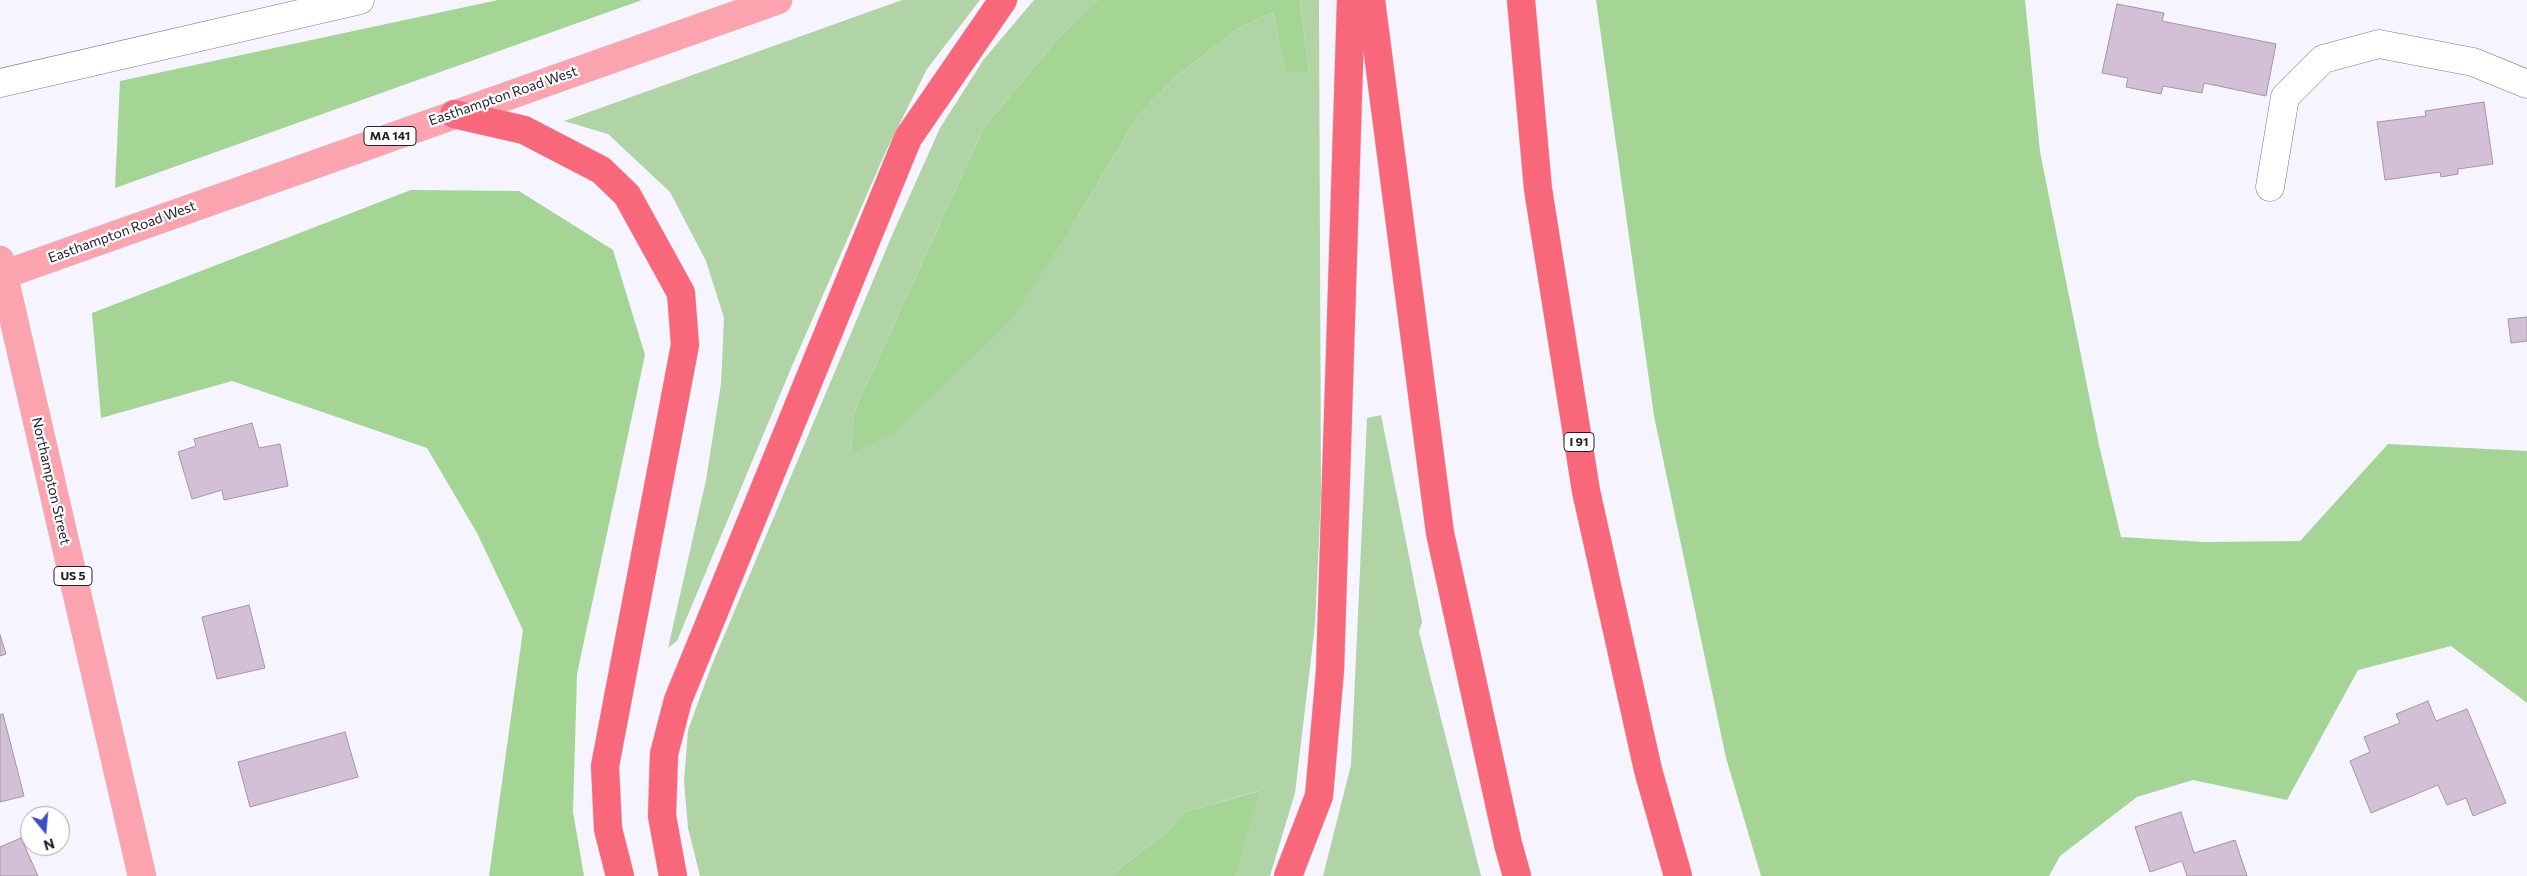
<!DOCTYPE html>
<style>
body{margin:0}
#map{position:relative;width:2527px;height:876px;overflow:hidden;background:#f6f4ff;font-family:Commissioner,sans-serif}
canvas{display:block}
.north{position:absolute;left:20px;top:806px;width:50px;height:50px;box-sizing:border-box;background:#fff;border:1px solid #a5a5a9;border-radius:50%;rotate:163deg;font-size:14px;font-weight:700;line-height:20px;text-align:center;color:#1f1d27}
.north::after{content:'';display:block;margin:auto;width:18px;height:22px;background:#394fc2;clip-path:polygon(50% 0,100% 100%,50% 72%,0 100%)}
</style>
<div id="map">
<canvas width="2527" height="876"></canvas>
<div class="north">N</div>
</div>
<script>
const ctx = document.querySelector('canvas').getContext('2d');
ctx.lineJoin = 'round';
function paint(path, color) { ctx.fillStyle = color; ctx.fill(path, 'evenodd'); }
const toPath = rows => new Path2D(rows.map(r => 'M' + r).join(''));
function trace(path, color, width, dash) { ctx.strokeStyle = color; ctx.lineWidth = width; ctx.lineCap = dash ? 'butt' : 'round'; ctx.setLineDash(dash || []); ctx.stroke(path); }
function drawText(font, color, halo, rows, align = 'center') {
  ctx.font = font + ' Commissioner,sans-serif'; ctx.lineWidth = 4.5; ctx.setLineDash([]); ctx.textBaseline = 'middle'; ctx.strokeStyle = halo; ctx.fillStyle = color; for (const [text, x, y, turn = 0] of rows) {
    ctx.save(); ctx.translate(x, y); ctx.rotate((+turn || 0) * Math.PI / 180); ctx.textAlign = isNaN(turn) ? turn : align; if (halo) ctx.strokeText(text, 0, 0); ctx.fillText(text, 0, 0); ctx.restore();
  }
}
const green = toPath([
 [902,0,980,0,927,69,885,153,792,366,677,641,668,648,706,480,721,384,724,318,706,261,670,192,608,134,564,121],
 [1034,0,1098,0,1056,41,984,127,854,412,851,453,1074,223,1137,117,1179,74,1236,30,1273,12,1285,69,1309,75,1300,0,1319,0,1321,496,1315,625,1295,793,1270,876,1236,876,1258,791,1185,812,1168,831,1110,876,700,876,688,828,684,782,688,730,711,667,893,233,940,128,984,59],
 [1381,415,1422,622,1419,632,1481,876,1323,876,1351,765,1367,418]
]);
const forest = toPath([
 [498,0,642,0,115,188,120,81],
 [1098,0,1300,0,1309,75,1285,70,1273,12,1236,30,1179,74,1137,117,1074,223,1012,319,896,431,851,454,854,412,984,127,1056,41],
 [1596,0,2025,0,2040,152,2099,445,2121,537,2204,542,2300,541,2388,444,2527,451,2527,703,2451,646,2358,670,2287,800,2193,780,2137,797,2060,856,2049,876,1761,876,1726,758,1654,416],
 [411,190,519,191,613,250,645,355,577,674,573,812,584,876,489,876,523,630,477,533,427,448,232,381,101,418,92,313],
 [1259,791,1236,876,1110,876,1168,831,1185,812]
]);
const building = toPath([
 [2117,4,2164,13,2162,21,2276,44,2266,96,2204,83,2202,93,2163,86,2161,94,2126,87,2128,78,2102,73,2117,4],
 [2484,102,2493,164,2458,169,2458,174,2441,177,2440,172,2385,180,2377,122,2426,116,2425,111,2484,102],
 [2527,317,2527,341,2511,343,2508,319,2527,317],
 [252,423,259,448,280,444,288,486,224,500,222,490,192,499,178,452,196,446,194,439,252,423],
 [249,605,265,668,217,679,202,617,249,605],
 [0,635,6,654,0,656,0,635],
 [2428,701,2436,721,2467,709,2506,803,2473,816,2466,798,2447,805,2438,785,2371,813,2350,761,2370,752,2364,737,2400,723,2396,714,2428,701],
 [3,714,24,796,0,802,0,715,3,714],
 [345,732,358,777,250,807,238,762,345,732],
 [2181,812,2194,853,2235,840,2247,876,2187,876,2182,861,2150,872,2135,827,2181,812],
 [21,838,38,876,0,876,0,847,21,838]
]);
const minor = toPath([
 [0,83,360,0],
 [2270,187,2285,97,2323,59,2379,44,2473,62,2527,84]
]);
const major = toPath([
 [0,260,142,876],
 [0,276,778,0]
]);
const highway = toPath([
 [1371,0,1440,533,1508,844,1517,876],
 [1521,0,1538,189,1586,491,1648,770,1678,876],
 [454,114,524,130,601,170,627,195,681,293,685,345,605,766,608,829,620,876],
 [673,876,662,816,664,754,678,700,908,138,1003,0],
 [1288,876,1319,796,1330,671,1351,0]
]);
const shields = [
 [390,136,52],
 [1579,442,30],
 [73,576,38]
];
const shieldNames = [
 ["MA 141",390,136],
 ["I 91",1579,442],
 ["US 5",73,576]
];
const streetNames = [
 ["Easthampton Road West",503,96,-19],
 ["Easthampton Road West",122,232,-20],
 ["Northampton Street",51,481,77]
];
paint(green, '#b1d4a6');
paint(forest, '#a4d595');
paint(building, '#d3c0d7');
trace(building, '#a594a9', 1);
trace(minor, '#7e7991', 29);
trace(major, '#d2d2d4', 29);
trace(highway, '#d2d2d4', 29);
trace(minor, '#fff', 28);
trace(major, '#fba4af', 28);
trace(highway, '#f8677a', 28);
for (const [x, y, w] of shields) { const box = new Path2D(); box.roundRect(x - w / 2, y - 9.5, w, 19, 4); ctx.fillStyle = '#fff'; ctx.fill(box); trace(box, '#1f1d27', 1); }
drawText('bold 12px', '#1f1d27', null, shieldNames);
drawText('14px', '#1f1d27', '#fff', streetNames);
</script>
